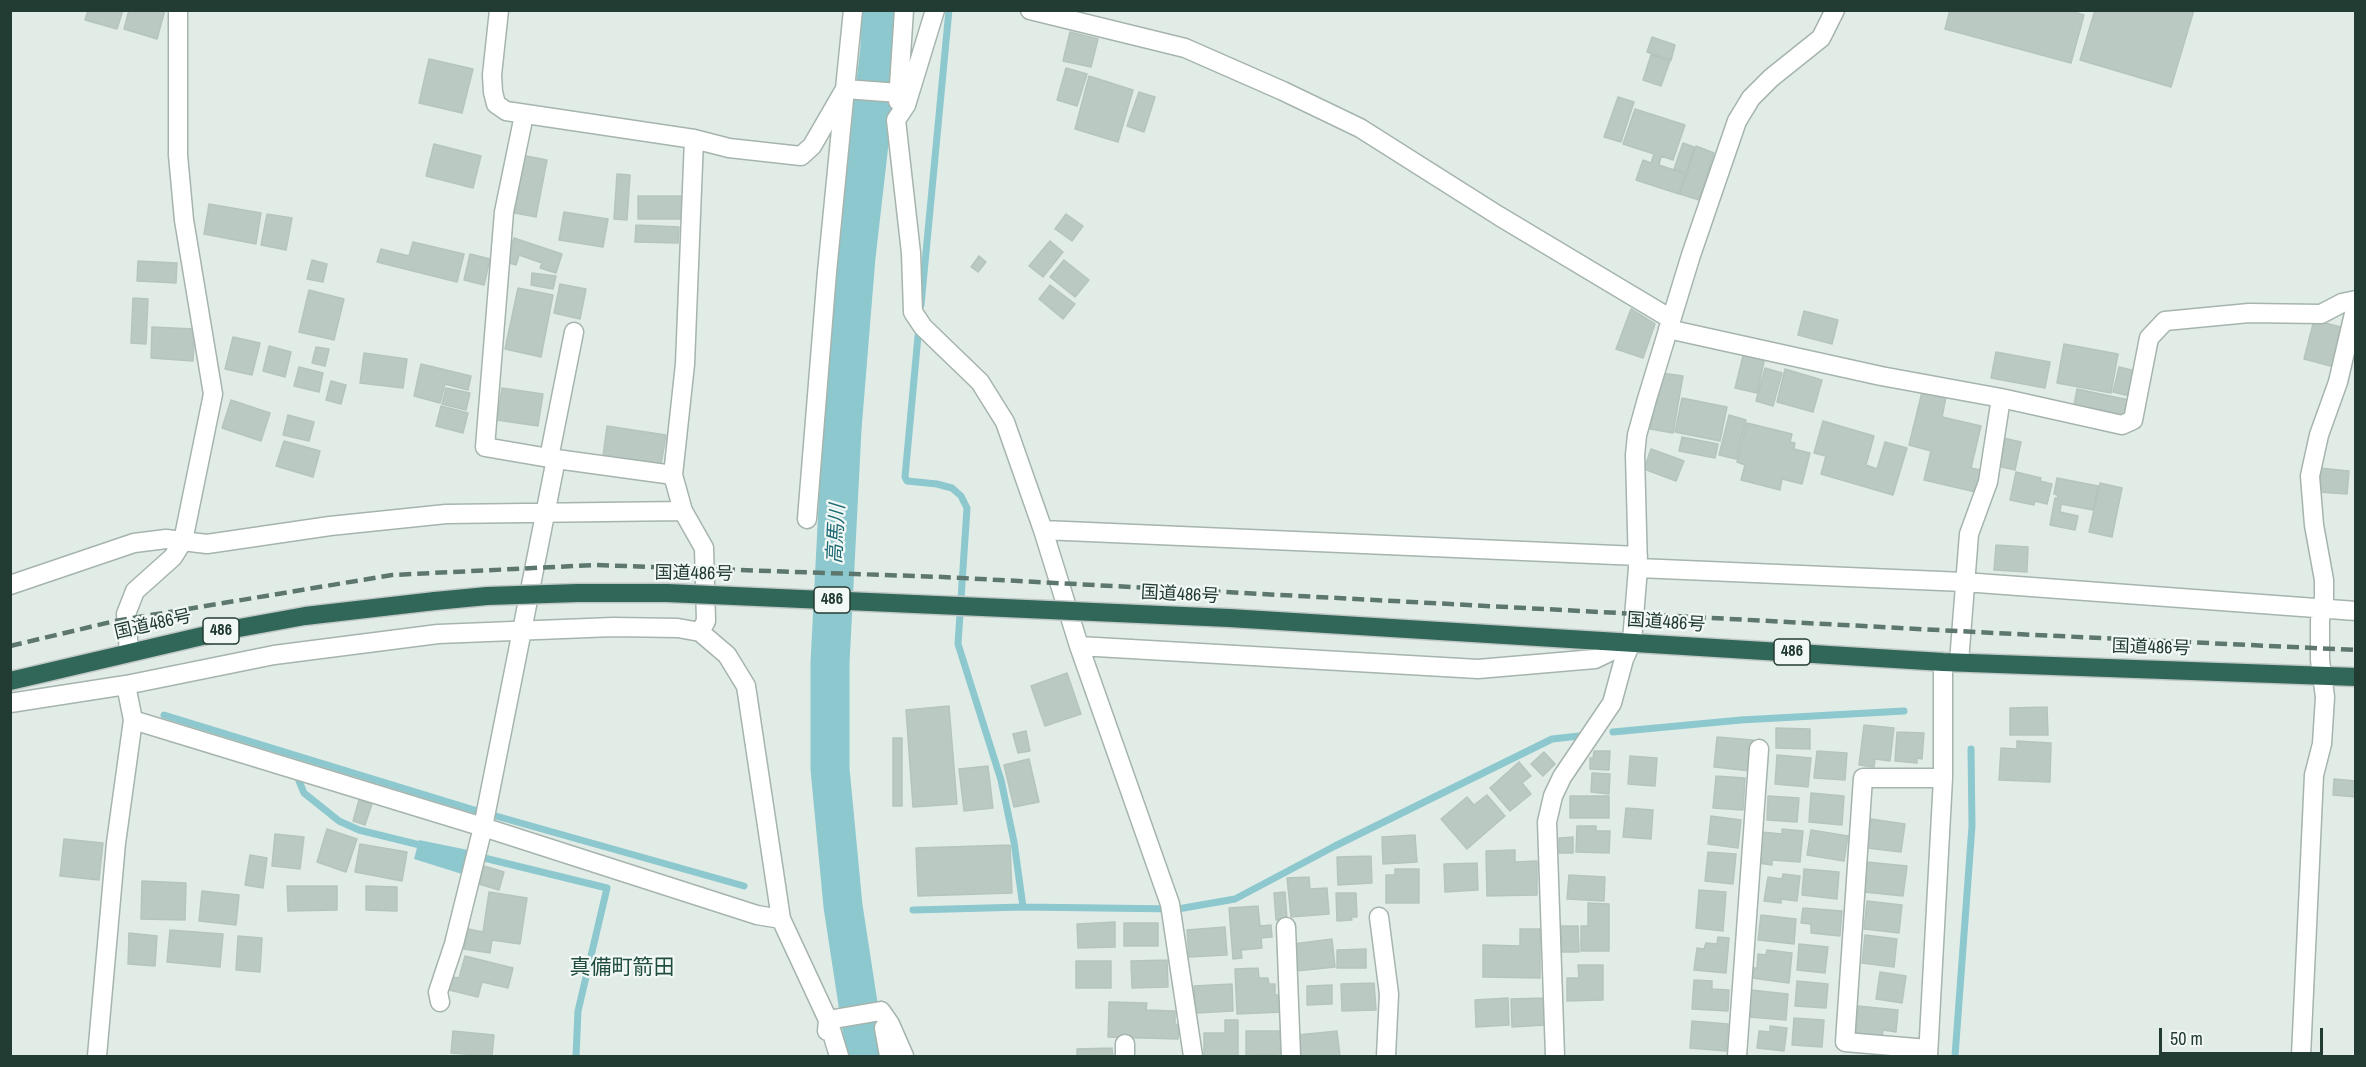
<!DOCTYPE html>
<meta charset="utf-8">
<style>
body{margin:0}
#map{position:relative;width:2366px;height:1067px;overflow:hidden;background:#e2ece7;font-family:"Archivo Narrow",sans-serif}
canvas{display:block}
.frame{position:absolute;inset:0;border:12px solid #233c33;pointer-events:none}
.scale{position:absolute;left:2159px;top:1028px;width:164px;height:27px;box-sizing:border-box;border:3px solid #233c33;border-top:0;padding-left:8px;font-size:18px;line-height:21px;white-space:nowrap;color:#233c33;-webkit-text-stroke:4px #f2f8f5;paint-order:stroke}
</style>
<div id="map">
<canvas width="2366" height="1067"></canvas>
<div class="frame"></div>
<div class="scale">50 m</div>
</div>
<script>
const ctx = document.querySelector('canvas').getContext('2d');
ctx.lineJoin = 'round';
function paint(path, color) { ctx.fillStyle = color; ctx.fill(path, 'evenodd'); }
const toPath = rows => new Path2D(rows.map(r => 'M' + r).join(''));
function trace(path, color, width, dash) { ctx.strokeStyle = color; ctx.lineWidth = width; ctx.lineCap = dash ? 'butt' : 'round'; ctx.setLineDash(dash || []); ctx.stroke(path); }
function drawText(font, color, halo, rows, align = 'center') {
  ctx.font = font + ' "Archivo Narrow","Noto Sans JP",sans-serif'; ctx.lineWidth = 4.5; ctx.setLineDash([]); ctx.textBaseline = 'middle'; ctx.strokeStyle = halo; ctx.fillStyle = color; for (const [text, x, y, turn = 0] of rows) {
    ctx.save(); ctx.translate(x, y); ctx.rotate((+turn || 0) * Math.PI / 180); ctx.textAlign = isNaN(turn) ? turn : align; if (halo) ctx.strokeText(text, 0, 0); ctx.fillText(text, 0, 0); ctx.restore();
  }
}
const water = toPath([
 [419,840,468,850,462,874,414,859]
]);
const stream = toPath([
 [921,305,949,10],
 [918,336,905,477,907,481,937,484,952,488,961,496,967,508,958,644,1001,780,1014,842,1023,907],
 [164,715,471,809,744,886],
 [1613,732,1741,720,1904,711],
 [299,781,304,793,339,821,359,830,424,846],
 [476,856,607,888,578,1011,576,1056],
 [833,904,851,906],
 [913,910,1023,907,1178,909,1235,899,1335,846,1552,739,1579,736],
 [1955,1056,1972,826,1971,749]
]);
const river = toPath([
 [866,1056,843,906,830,769,830,663,842,429,856,257,880,47,880,10]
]);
const building = toPath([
 [88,10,123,10,117,29,85,20,88,10],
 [129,10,165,10,157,39,124,29,129,10],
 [1950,10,2068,10,2084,15,2071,63,1945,29,1950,10],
 [2095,10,2194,10,2171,87,2080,60,2095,10],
 [1070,32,1098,39,1091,67,1063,61,1070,32],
 [1652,37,1675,45,1671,60,1647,52,1652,37],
 [1651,55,1670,61,1661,86,1643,80,1651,55],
 [429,59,473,69,462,113,419,103,429,59],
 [1066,68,1087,74,1077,106,1057,100,1066,68],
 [1089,76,1133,90,1118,142,1075,129,1089,76],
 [1139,92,1155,97,1144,132,1127,126,1139,92],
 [1618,97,1634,102,1621,142,1604,137,1618,97],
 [1635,109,1685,125,1673,160,1661,156,1659,165,1686,174,1679,194,1636,180,1643,160,1651,163,1654,154,1623,144,1635,109],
 [1683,143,1694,147,1686,173,1674,169,1683,143],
 [434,144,481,156,473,188,426,176,434,144],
 [1696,146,1714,153,1699,200,1680,194,1696,146],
 [521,155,547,160,536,217,510,212,521,155],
 [617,174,630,175,627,220,614,219,617,174],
 [638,196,682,196,682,219,638,219,638,196],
 [209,204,261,213,256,244,204,234,209,204],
 [564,212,608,219,603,247,559,240,564,212],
 [267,214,292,218,286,250,261,245,267,214],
 [1066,214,1083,226,1072,241,1055,229,1066,214],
 [636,225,679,227,678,243,635,242,636,225],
 [514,238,562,254,556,273,540,268,542,263,519,255,516,265,506,262,514,238],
 [1050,241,1063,252,1043,277,1029,266,1050,241],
 [413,242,464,254,457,282,377,262,381,249,409,256,413,242],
 [470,254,490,259,484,285,464,280,470,254],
 [979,256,986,262,978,272,971,267,979,256],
 [312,260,327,264,323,282,307,279,312,260],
 [1064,260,1089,280,1075,297,1050,277,1064,260],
 [138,261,177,263,176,283,137,281,138,261],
 [532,273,556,276,553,289,531,285,532,273],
 [560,284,586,289,580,319,554,313,560,284],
 [1050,285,1075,304,1063,319,1039,299,1050,285],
 [518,288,553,295,541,357,505,349,518,288],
 [309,290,344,299,334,340,299,332,309,290],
 [133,298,148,299,146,344,131,343,133,298],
 [1631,309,1655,324,1643,358,1616,349,1631,309],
 [1804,311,1838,320,1832,344,1798,335,1804,311],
 [2314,320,2348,329,2338,368,2304,359,2314,320],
 [152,327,195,329,193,361,151,358,152,327],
 [233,337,260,343,252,375,225,369,233,337],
 [2064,344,2118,354,2111,393,2057,383,2064,344],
 [269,346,291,352,285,377,263,371,269,346],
 [316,347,329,349,325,366,312,363,316,347],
 [1744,352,1765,357,1757,393,1735,388,1744,352],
 [1996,352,2050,362,2045,388,1991,378,1996,352],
 [364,353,407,359,403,388,360,383,364,353],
 [421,364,471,376,468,390,445,384,440,403,414,396,421,364],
 [299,367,323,373,319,392,294,386,299,367],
 [2119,367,2136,371,2130,396,2113,392,2119,367],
 [1765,368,1782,373,1773,406,1756,401,1765,368],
 [1785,369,1822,380,1813,412,1777,402,1785,369],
 [1661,373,1683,376,1673,433,1650,429,1661,373],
 [331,381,346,385,341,404,326,400,331,381],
 [446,388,470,393,466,410,442,404,446,388],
 [502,388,543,394,538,426,497,420,502,388],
 [2077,389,2129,400,2126,415,2074,405,2077,389],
 [1922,392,1946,397,1942,417,1981,426,1971,468,1985,471,1980,493,1924,480,1931,451,1909,445,1922,392],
 [1682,398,1727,407,1720,441,1675,432,1682,398],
 [231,400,270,413,261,441,222,428,231,400],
 [441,406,468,413,463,433,436,426,441,406],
 [288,415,314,422,309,441,283,435,288,415],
 [1729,415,1746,420,1736,459,1719,455,1729,415],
 [1823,421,1874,436,1866,465,1877,469,1885,442,1907,448,1893,495,1821,474,1826,456,1814,453,1823,421],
 [1747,423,1792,434,1790,442,1795,443,1794,449,1810,453,1802,484,1782,479,1780,490,1741,480,1745,465,1737,462,1747,423],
 [607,426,666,435,661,465,603,456,607,426],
 [1682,437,1718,444,1715,458,1679,451,1682,437],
 [1999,437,2021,442,2015,470,1993,465,1999,437],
 [284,441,320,451,313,477,276,466,284,441],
 [1651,449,1684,461,1676,481,1644,469,1651,449],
 [2320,468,2349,471,2347,494,2318,492,2320,468],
 [2016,472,2041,478,2040,481,2052,484,2047,504,2035,501,2034,505,2010,500,2016,472],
 [2057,478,2098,486,2093,510,2061,504,2060,512,2078,516,2075,530,2050,525,2055,498,2057,499,2058,495,2054,494,2057,478],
 [2100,483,2122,488,2112,537,2089,532,2100,483],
 [1996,545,2028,547,2027,572,1994,570,1996,545],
 [1067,673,1081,714,1045,726,1031,686,1067,673],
 [949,706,957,804,913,807,906,710,949,706],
 [2047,707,2048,735,2010,735,2010,708,2047,707],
 [1864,725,1894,728,1890,761,1875,759,1874,767,1859,765,1864,725],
 [1776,728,1810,729,1810,749,1776,748,1776,728],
 [1026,731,1030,751,1018,753,1013,734,1026,731],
 [1897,732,1924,733,1922,759,1917,758,1917,763,1895,761,1897,732],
 [1717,737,1753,740,1751,771,1714,767,1717,737],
 [893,738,902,738,902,806,893,806,893,738],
 [2017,741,2051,743,2050,782,1999,780,2001,748,2017,749,2017,741],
 [1594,751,1610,751,1609,770,1590,769,1590,758,1593,758,1594,751],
 [1817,751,1847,753,1845,780,1814,778,1817,751],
 [1544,752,1555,764,1543,776,1531,764,1544,752],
 [1777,755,1811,758,1808,787,1775,784,1777,755],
 [1630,756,1657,758,1655,786,1628,784,1630,756],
 [1029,759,1039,802,1014,807,1004,765,1029,759],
 [1519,762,1531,776,1522,783,1531,794,1510,811,1490,788,1519,762],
 [988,766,993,808,964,811,959,769,988,766],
 [1592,773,1610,774,1609,794,1591,792,1592,773],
 [1716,776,1745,778,1743,810,1713,808,1716,776],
 [2334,779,2356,781,2356,797,2333,795,2334,779],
 [1811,793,1844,796,1842,825,1809,822,1811,793],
 [1487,795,1505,816,1467,849,1441,819,1467,797,1474,805,1487,795],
 [1570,796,1609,796,1609,818,1570,818,1570,796],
 [1768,796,1799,798,1797,822,1767,820,1768,796],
 [359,800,372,804,365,825,353,821,359,800],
 [1626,808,1653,810,1651,839,1623,837,1626,808],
 [1711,816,1741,820,1738,848,1708,844,1711,816],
 [1871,819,1905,824,1901,852,1867,848,1871,819],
 [1577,826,1596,826,1596,831,1610,831,1609,853,1576,852,1577,826],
 [327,829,357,839,346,872,317,862,327,829],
 [1782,829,1803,831,1800,862,1772,860,1772,865,1758,863,1761,832,1782,834,1782,829],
 [1811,830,1848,836,1844,861,1807,855,1811,830],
 [275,834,304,837,300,869,272,866,275,834],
 [1415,835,1417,862,1383,864,1382,837,1415,835],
 [1573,837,1573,853,1559,853,1559,838,1573,837],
 [64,839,103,843,99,880,60,876,64,839],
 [360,844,407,852,402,881,355,872,360,844],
 [1010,845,1012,893,918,896,916,848,1010,845],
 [1515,850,1515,862,1537,861,1537,895,1487,896,1486,851,1515,850],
 [1708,852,1736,854,1733,884,1705,881,1708,852],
 [250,855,267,858,263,888,245,885,250,855],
 [1371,856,1372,883,1338,885,1337,857,1371,856],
 [1867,862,1907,866,1903,896,1864,892,1867,862],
 [1477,863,1478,890,1445,892,1444,864,1477,863],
 [484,866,504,872,499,890,479,884,484,866],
 [1395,869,1419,869,1419,903,1386,903,1386,875,1395,875,1395,869],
 [1804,869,1839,872,1837,899,1802,895,1804,869],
 [1783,874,1800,876,1797,901,1781,899,1781,903,1764,901,1768,877,1782,879,1783,874],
 [1569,875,1605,877,1604,901,1567,899,1569,875],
 [1309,877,1310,889,1327,888,1329,914,1291,917,1287,878,1309,877],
 [142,881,186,883,185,920,141,919,142,881],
 [287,886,337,886,337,910,288,911,287,886],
 [366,886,397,887,397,911,366,910,366,886],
 [1699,890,1726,892,1723,931,1696,928,1699,890],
 [202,891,239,895,236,925,199,921,202,891],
 [489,892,527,898,520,944,492,940,490,953,464,949,468,929,483,932,489,892],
 [1285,892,1287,919,1276,920,1274,893,1285,892],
 [1336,893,1356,893,1357,917,1351,917,1352,920,1337,921,1336,893],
 [1867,901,1902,905,1899,933,1864,929,1867,901],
 [1588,903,1609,904,1609,951,1581,951,1581,926,1588,926,1588,903],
 [1258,906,1260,926,1271,925,1272,937,1261,938,1262,948,1241,950,1242,958,1233,959,1229,908,1258,906],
 [1803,908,1842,911,1840,936,1811,933,1811,924,1801,923,1803,908],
 [1761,915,1796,919,1794,944,1758,940,1761,915],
 [1115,922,1115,947,1078,948,1077,924,1115,922],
 [1124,923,1158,923,1158,946,1124,946,1124,923],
 [1560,926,1578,926,1579,952,1561,952,1560,926],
 [1225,927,1227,955,1189,957,1187,930,1225,927],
 [1520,929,1540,929,1540,978,1483,977,1483,945,1520,946,1520,929],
 [170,930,223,934,220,967,167,962,170,930],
 [129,933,157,936,155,966,128,964,129,933],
 [1865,935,1897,939,1894,967,1862,963,1865,935],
 [238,936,262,938,260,972,236,970,238,936],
 [1718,937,1729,938,1726,973,1694,970,1697,948,1704,949,1706,943,1717,944,1718,937],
 [1332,939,1335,967,1296,971,1293,944,1332,939],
 [1799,944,1828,947,1825,973,1797,970,1799,944],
 [1366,949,1366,968,1337,968,1337,950,1366,949],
 [1767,950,1792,953,1789,983,1752,978,1753,968,1757,968,1758,954,1766,955,1767,950],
 [465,956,513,968,508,988,482,982,478,997,449,990,452,977,459,978,465,956],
 [1167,960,1168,987,1132,988,1131,961,1167,960],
 [1076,961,1111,961,1111,988,1076,988,1076,961],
 [1578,965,1603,965,1603,1000,1567,1001,1567,978,1579,978,1578,965],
 [1258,968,1259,978,1268,978,1269,984,1275,984,1275,995,1281,995,1282,1012,1237,1014,1235,969,1258,968],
 [1880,972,1906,976,1902,1003,1876,999,1880,972],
 [1694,980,1712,981,1712,989,1729,990,1728,1011,1692,1009,1694,980],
 [1797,981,1828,984,1826,1008,1795,1006,1797,981],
 [1374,983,1376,1010,1342,1011,1341,984,1374,983],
 [1232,984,1233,1011,1196,1013,1194,986,1232,984],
 [1332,985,1332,1004,1307,1005,1307,986,1332,985],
 [1751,990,1788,994,1786,1020,1749,1017,1751,990],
 [1508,998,1509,1025,1476,1027,1475,1000,1508,998],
 [1544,998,1546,1025,1512,1027,1511,999,1544,998],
 [1109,1002,1147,1003,1146,1010,1175,1011,1175,1024,1179,1025,1178,1039,1108,1037,1109,1002],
 [1858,1006,1898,1010,1896,1032,1883,1030,1882,1038,1855,1035,1858,1006],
 [1794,1018,1824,1020,1822,1047,1792,1045,1794,1018],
 [1225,1020,1238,1020,1238,1056,1204,1056,1204,1033,1225,1033,1225,1020],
 [1692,1021,1728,1024,1726,1051,1690,1048,1692,1021],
 [1770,1026,1787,1028,1784,1051,1757,1048,1759,1031,1770,1032,1770,1026],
 [453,1031,494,1035,492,1056,451,1053,453,1031],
 [1246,1031,1281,1031,1281,1054,1246,1055,1246,1031],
 [1337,1031,1340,1056,1301,1056,1298,1035,1337,1031],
 [1112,1048,1113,1056,1077,1056,1077,1049,1112,1048]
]);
const minor = toPath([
 [499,10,492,75,493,92,496,104,506,111,694,139,729,148,801,156,812,146,845,89,853,10],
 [935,10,906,105,896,120,911,253,913,312,923,327,980,382,1005,422,1043,530,1079,646,1170,904,1193,1056],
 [1030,10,1185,48,1283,91,1360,128,1499,216,1671,319],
 [898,101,904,10],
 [524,115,504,212,485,447,549,458,673,475],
 [694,139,685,364,673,475,683,511,704,548,706,621,700,632],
 [1668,329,1881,376,2001,398,2122,425,2133,420,2149,338,2165,321,2249,313,2321,314,2342,303,2356,300],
 [549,458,574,332],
 [807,519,827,272,845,89,899,93],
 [1043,530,1638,556],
 [1638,568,1964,582,2356,611],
 [10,585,134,543,166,539,207,544,330,526,446,514,683,511],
 [1079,646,1478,669,1595,659,1632,641],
 [129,652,126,614,135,591,173,557,183,541,213,394,184,220,178,155,178,10],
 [1959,662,1969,534,1988,482,2001,398],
 [126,685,274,655,438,634,613,627,678,628,700,632,727,655,746,686,781,919,828,1020,839,1056],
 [10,703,126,685,133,720,116,843,97,1056],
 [133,720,483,827,757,915,781,919],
 [1379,917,1389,994,1386,1056],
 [1286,927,1291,1056],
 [440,1002,438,992,454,944,483,827,556,459],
 [881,1011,890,1024,904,1056],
 [884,1028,889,1056],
 [827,1031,828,1020,881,1011],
 [1125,1044,1125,1056],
 [1928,1049,1845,1042,1863,778,1943,778],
 [1555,1056,1547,822,1553,796,1562,777,1612,703,1624,659,1632,641,1638,568,1635,455,1637,435,1647,399,1691,255,1737,121,1751,98,1771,78,1821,38,1835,10],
 [1737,1056,1759,749],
 [1928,1056,1943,778,1943,662],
 [2301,1056,2314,775,2322,744,2325,697,2320,660,2320,620,2324,598,2324,580,2314,525,2310,476,2319,435,2338,382,2356,305]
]);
const highway = toPath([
 [1229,618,1943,662,2356,677],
 [10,681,228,630,305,616,435,601]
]);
const rail = toPath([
 [10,646,115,621,392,575,595,565,943,577,1994,633,2356,650]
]);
const highwayBridge = toPath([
 [435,601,487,596,578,593,667,593,1229,618]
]);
const shields = [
 [832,600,36],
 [221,631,36],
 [1792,652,36]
];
const shieldNames = [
 ["486",832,600],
 ["486",221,631],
 ["486",1792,652]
];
const streetNames = [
 ["国道486号",694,574,1],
 ["国道486号",1180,595,3],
 ["国道486号",1666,623,4],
 ["国道486号",153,625,-13],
 ["国道486号",2151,648,2]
];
const waterNames = [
 ["高馬川",837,534,-87]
];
const quarterNames = [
 ["真備町箭田",622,968]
];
paint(water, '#8cc8ce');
trace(stream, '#8cc8ce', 7);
trace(river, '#8cc8ce', 39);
paint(building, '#bac9c2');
trace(building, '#b5c5bd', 1.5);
trace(minor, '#a5b4ad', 21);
trace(highway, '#c1c8c6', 21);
trace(minor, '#fff', 18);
trace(highway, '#306758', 18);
trace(rail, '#5d776f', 4.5, [12, 6]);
trace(highwayBridge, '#c1c8c6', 21, []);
trace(highwayBridge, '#306758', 18);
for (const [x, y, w] of shields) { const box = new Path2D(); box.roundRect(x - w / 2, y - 13, w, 26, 4.5); ctx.fillStyle = '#f2f8f5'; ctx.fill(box); trace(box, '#233c33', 1.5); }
drawText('bold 16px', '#233c33', null, shieldNames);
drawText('18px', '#233c33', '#f2f8f5', streetNames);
drawText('italic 20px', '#206c75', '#f2f8f5', waterNames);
drawText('21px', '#204d3f', '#f2f8f5', quarterNames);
</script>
